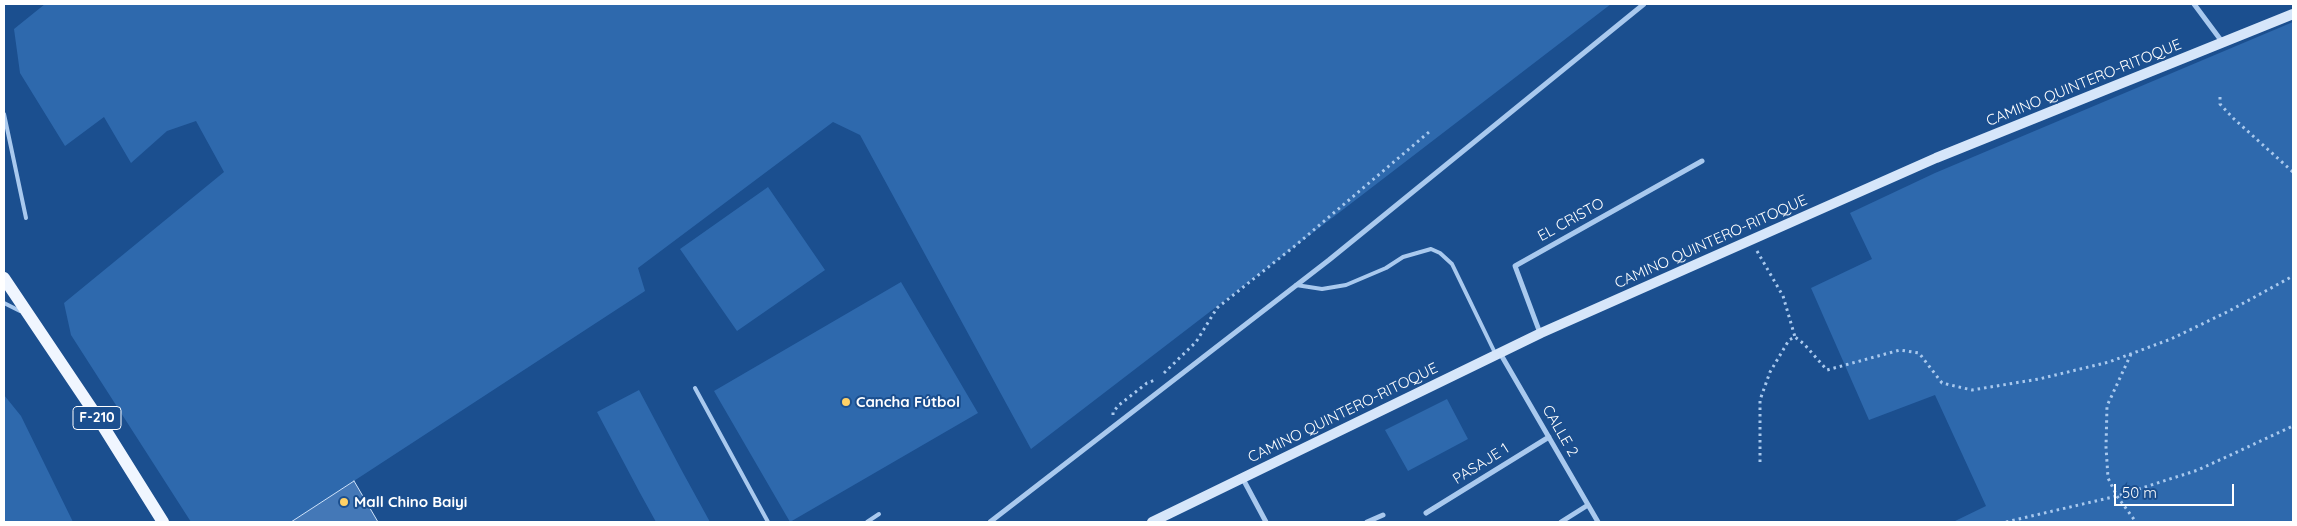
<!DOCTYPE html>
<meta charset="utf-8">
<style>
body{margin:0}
#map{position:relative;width:2297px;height:526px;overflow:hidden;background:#1b4f8f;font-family:Quicksand,sans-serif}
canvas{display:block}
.frame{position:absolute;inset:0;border:5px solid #fff;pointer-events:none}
.scale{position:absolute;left:2114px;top:484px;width:120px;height:22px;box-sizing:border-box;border:2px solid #fff;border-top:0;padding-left:6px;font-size:15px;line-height:18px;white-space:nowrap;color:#fff;-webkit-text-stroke:4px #1b4f8f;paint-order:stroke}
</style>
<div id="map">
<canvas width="2297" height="526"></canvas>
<div class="frame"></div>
<div class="scale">50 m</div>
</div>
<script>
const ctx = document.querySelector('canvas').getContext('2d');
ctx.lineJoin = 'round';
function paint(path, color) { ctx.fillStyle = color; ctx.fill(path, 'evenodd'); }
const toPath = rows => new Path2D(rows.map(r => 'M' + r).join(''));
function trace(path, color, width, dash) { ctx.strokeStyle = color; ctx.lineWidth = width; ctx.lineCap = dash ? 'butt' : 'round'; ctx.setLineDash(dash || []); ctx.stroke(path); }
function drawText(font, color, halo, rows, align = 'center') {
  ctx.font = font + ' Quicksand,sans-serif'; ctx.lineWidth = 4; ctx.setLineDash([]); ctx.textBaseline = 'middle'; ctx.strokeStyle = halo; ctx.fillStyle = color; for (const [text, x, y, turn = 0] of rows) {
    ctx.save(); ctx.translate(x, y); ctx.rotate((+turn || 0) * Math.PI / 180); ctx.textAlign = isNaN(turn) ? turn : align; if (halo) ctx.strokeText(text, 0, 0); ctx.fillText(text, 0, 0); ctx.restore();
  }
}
const green = toPath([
 [45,4,1611,4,1031,449,860,135,833,122,638,268,645,291,291,522,191,522,71,335,64,303,224,172,196,121,167,131,131,163,104,117,65,146,20,73,14,29],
 [2293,22,2293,522,1953,522,1986,506,1935,395,1869,420,1811,288,1872,259,1850,213,1935,173],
 [768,187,825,270,737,331,680,249],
 [901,282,978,413,790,522,714,391],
 [639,390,682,471,710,522,656,522,640,493,597,412],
 [4,395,21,416,73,522,4,522],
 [1447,399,1468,439,1408,471,1385,430]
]);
const building = toPath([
 [354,481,378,522,291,522,354,481]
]);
const path = toPath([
 [2220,97,2220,104,2233,118,2293,172],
 [1757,251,1783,296,1795,337],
 [2131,354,2107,406,2106,447,2108,478,2117,496,2136,522],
 [1164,373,1196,342,1217,308,1296,245,1429,132],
 [1113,415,1113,412,1119,405,1147,383,1155,380],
 [1760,462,1760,400,1770,372,1789,340,1795,337,1804,344,1827,370,1900,350,1919,353,1942,383,1972,390,2039,379,2109,362,2171,339,2229,311,2293,276],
 [2006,522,2117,496,2198,470,2293,426]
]);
const service = toPath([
 [4,114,26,218],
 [1296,285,1322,289,1346,285,1386,268,1403,257,1431,249,1440,253,1452,264,1496,355],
 [4,303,20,311],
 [695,388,768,522],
 [867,522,879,514]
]);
const minor = toPath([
 [2194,4,2223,43],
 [1540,333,1515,266,1702,161],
 [1500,353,1598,522],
 [1243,479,1266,522],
 [1426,513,1549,437],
 [990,522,1329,260,1644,4],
 [1367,522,1383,515],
 [1561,522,1588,505]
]);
const secondary = toPath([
 [1152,522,1541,333,1936,158,2293,14]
]);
const primary = toPath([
 [4,278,98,418,163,522]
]);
const markers = [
 [846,402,5,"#ffd166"],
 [344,502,5,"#ffd166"]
];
const shields = [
 [97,418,48]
];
const shieldNames = [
 ["F-210",97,418]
];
const streetNames = [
 ["CAMINO QUINTERO-RITOQUE",2084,83,-22],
 ["EL CRISTO",1571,220,-29],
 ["CAMINO QUINTERO-RITOQUE",1711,242,-24],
 ["CAMINO QUINTERO-RITOQUE",1343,413,-26],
 ["CALLE 2",1560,431,60],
 ["PASAJE 1",1481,464,-32]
];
const poiNames = [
 ["Cancha Fútbol",856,402],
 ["Mall Chino Baiyi",354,502]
];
paint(green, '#2e69ad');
paint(building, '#4478b7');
trace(building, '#cfe3fa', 1);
trace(path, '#a9c9ee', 3, [2.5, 4]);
trace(service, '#a9c9ee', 4);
trace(minor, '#a9c9ee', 5);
trace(secondary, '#d6e6fa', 10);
trace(primary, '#f0f6ff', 12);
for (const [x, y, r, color] of markers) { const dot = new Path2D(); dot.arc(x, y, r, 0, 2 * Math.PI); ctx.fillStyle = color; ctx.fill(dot); trace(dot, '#1b4f8f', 2); }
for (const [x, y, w] of shields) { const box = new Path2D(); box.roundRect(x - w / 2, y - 11.5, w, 23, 4); ctx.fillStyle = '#1b4f8f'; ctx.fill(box); trace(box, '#fff', 1); }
drawText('bold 14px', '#fff', null, shieldNames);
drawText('15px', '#fff', '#1b4f8f', streetNames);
drawText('bold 15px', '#fff', '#1b4f8f', poiNames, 'left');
</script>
